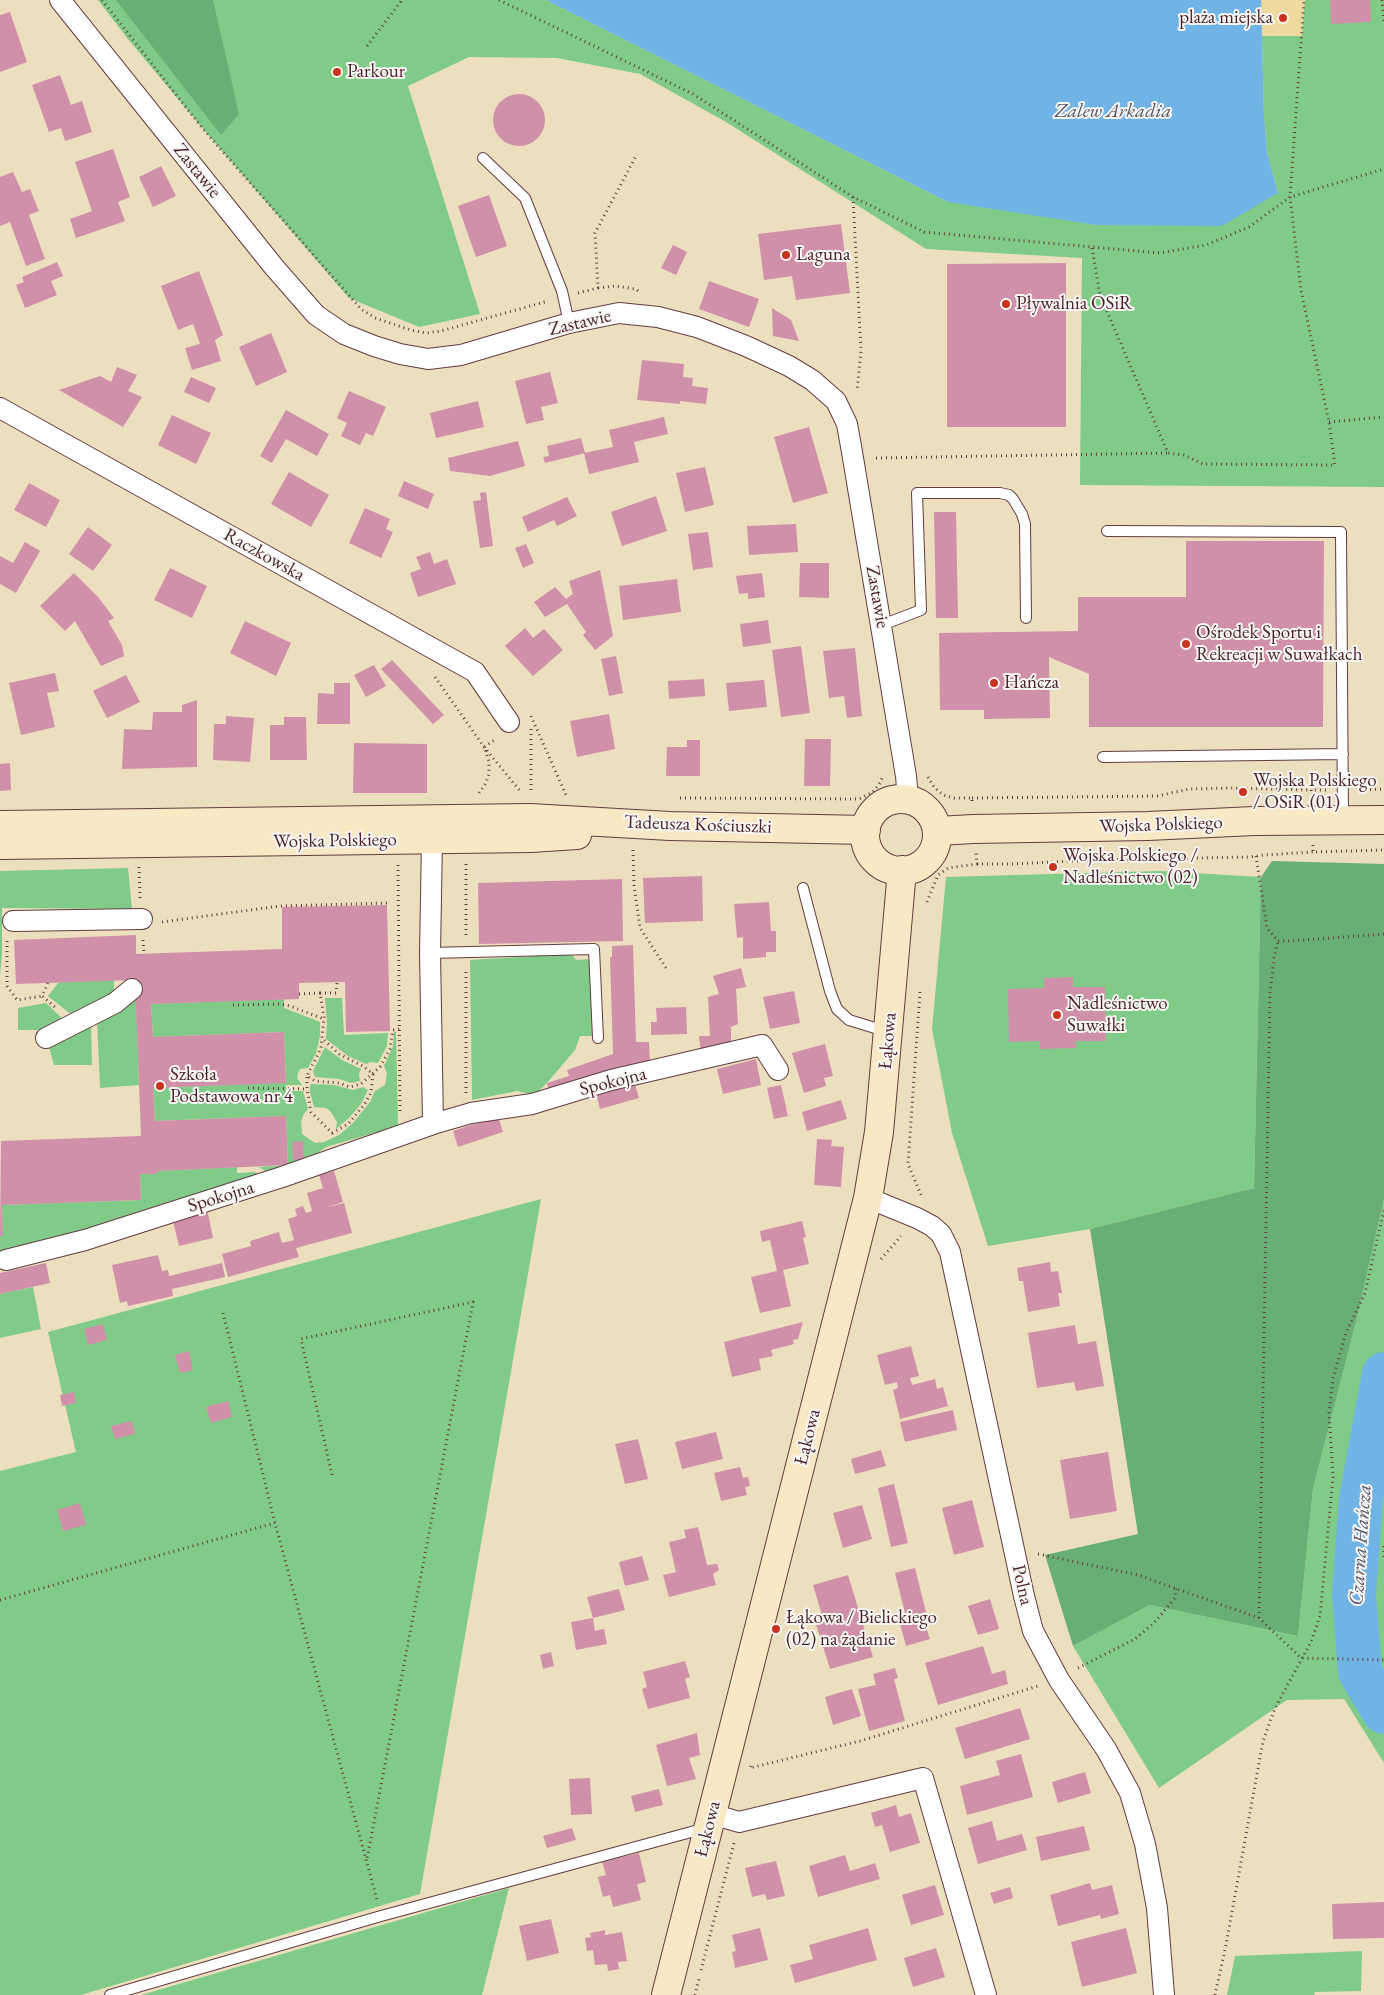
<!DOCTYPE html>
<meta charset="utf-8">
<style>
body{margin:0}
canvas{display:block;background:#ecdfbd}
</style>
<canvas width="1384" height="1995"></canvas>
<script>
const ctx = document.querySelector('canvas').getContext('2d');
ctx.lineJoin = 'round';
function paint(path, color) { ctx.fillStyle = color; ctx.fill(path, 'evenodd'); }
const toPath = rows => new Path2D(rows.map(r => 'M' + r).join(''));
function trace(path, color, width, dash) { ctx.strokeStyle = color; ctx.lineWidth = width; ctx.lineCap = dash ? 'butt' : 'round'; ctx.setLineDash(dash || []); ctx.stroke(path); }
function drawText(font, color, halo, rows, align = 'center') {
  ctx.font = font + ' "EB Garamond",serif'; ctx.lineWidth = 4; ctx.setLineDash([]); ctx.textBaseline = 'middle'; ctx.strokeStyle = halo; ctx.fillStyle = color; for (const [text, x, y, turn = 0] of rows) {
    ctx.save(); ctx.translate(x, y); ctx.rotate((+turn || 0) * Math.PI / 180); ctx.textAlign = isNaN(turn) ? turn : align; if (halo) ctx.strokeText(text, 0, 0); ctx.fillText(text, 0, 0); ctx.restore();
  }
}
const green = toPath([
 [98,0,546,0,948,202,1278,193,1267,152,1264,115,1261,0,1384,0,1384,487,1080,485,1082,258,926,249,726,122,640,74,557,58,469,57,408,86,480,314,419,327,349,298,203,129,127,38],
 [128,868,132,909,2,908,2,953,0,976,0,871],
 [1160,871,1261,877,1254,1188,1090,1229,988,1246,952,1133,932,1029,946,877],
 [571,954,576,960,590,959,592,1036,580,1036,575,1050,547,1083,534,1095,517,1091,472,1100,470,960],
 [114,980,114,995,73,1016,48,996,59,982],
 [136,998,139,1085,100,1088,97,1019],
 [325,998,342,998,344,1035,388,1033,387,1046,378,1063,371,1062,366,1064,348,1056,326,1039,327,1022],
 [284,999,284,1008,320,1022,320,1036,316,1053,308,1068,300,1069,298,1073,297,1078,302,1085,286,1085,286,1091,303,1091,308,1109,304,1114,301,1121,302,1134,315,1143,324,1142,339,1135,353,1123,370,1102,375,1091,385,1085,387,1073,384,1066,393,1046,394,1032,396,1032,398,1126,326,1147,302,1164,268,1173,259,1167,288,1165,286,1116,155,1121,153,1088,286,1082,284,1032,153,1037,151,1004],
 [46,1003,65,1021,46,1030,18,1030,18,1008],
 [91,1025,92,1065,54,1065,48,1044],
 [325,1047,342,1060,361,1069,359,1074,360,1081,351,1083,339,1079,315,1077,313,1071],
 [312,1084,334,1085,353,1090,363,1087,368,1090,361,1104,349,1118,336,1129,337,1122,331,1112,326,1108,314,1107,310,1092,310,1085],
 [237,1167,237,1173,255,1172,261,1177,45,1242,0,1252,0,1236,3,1236,2,1205,141,1200,140,1174,156,1174,157,1171],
 [541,1199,420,1894,81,1995,0,1995,0,1471,76,1452,48,1332],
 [1384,1199,1384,1763,1344,1699,1287,1700,1159,1788,1073,1646,1150,1605,1298,1636,1313,1489,1357,1318],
 [33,1287,41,1329,0,1338,0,1294],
 [509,1888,482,1995,141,1995],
 [1362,1951,1361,1991,1315,1992,1314,1995,1227,1995,1235,1956]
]);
const forest = toPath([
 [116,0,213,0,239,114,221,135],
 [1272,861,1384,864,1384,1199,1357,1318,1313,1489,1298,1636,1150,1605,1073,1646,1045,1555,1138,1534,1090,1229,1254,1188,1261,877]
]);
const sand = toPath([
 [1261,0,1305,0,1302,36,1262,36]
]);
const water = toPath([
 [546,0,1261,0,1264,115,1267,152,1278,193,1222,226,1096,225,948,202]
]);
const river = toPath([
 [1384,1374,1361,1499,1354,1594,1360,1672,1384,1712]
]);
const building = toPath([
 [1330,0,1370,0,1371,22,1331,24],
 [10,12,27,62,0,72,0,15],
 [60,75,71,105,82,101,92,132,65,141,61,128,49,132,32,85],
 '493 120a26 26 0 1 1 52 0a26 26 0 1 1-52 0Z',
 [113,149,130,197,118,202,125,221,76,238,70,219,92,211,75,162],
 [161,166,176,196,153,207,139,177],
 [13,172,22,192,30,189,39,211,29,215,45,259,26,266,10,222,0,226,0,177],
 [489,195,507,246,476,257,458,206],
 [841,224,850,293,796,300,792,276,764,280,758,234],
 [673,245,687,252,676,275,661,268],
 [57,262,63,276,51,281,57,295,25,308,16,285,24,282,22,277],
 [1066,263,1066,427,947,427,947,264],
 [199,271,223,335,215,340,221,361,192,370,185,348,200,344,193,324,178,330,161,286],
 [709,281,759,299,749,327,699,309],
 [772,308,791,320,799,341,773,336],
 [271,333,287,372,256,386,239,347],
 [642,360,684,364,683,377,693,378,692,386,708,388,706,404,680,401,680,404,637,400],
 [117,367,137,375,128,391,142,397,123,427,59,390,100,376,111,382],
 [550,372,558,403,541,407,544,420,526,424,515,381],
 [191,377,216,388,209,403,184,392],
 [349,391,386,407,373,436,366,433,360,445,341,436,347,423,337,418],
 [478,401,484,427,436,438,430,413],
 [286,410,329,434,317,456,286,439,272,463,260,456],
 [172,415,211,433,196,464,158,445],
 [664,417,668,434,634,442,639,462,589,474,584,453,613,447,609,430],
 [809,427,828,493,793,503,774,437],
 [581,438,585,453,545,463,543,457,549,456,547,446],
 [518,441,525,466,490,476,450,471,448,458],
 [705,467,714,505,685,512,676,473],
 [289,472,329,495,311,527,271,504],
 [404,481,434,494,428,509,398,496],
 [29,483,60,500,46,527,14,510],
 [486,492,493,546,480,548,473,501,481,500,480,493],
 [656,496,667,531,622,546,611,512],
 [567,497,577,516,557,526,554,520,528,532,522,517],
 [365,508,390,519,386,529,393,532,381,558,349,543],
 [934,512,956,512,958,618,936,618],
 [796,524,798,552,749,555,747,526],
 [88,527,112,545,93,571,69,554],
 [708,532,713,567,693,570,688,534],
 [1186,541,1324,541,1323,727,1089,727,1089,674,1049,657,1050,718,984,719,984,710,940,710,939,633,1078,631,1078,597,1186,597],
 [25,542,40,551,16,593,0,584,0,556,13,563],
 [526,544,534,563,523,568,515,548],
 [430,552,434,564,447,559,456,584,418,597,410,573,421,569,416,557],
 [800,563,829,563,829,598,799,597],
 [170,568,207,586,192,618,154,600],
 [600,570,613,636,595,650,583,635,586,632,567,604,545,617,534,602,555,587,566,599,573,594,569,581],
 [74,573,98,597,114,618,108,621,122,645,124,656,101,666,75,621,65,631,40,606],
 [762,573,765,597,748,599,748,593,739,594,736,576],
 [677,579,681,612,623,620,619,586],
 [768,620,771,643,743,647,740,624],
 [245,621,291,643,276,676,230,653],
 [525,628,533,638,544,629,563,650,533,676,505,646],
 [801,646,810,713,781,717,772,650],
 [855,648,862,716,847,718,844,696,829,698,823,651],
 [616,656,623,693,609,696,601,659],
 [392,660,444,715,433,724,381,669],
 [374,665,386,686,366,697,354,675],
 [55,673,59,691,47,693,55,727,21,735,9,683],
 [126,675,140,702,107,718,93,691],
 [704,679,705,696,669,699,668,681],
 [764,680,767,707,729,711,726,683],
 [334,683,350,683,350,724,317,724,318,693,334,694],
 [197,700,197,767,122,769,124,729,152,730,153,712,182,712,182,705],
 [609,714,615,749,577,757,570,721],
 [226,716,254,718,250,762,213,760,214,724,226,724],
 [284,717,306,717,307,760,270,760,270,725,284,725],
 [805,739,831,739,830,786,804,786],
 [687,740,700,740,700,776,666,776,667,747,687,747],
 [354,743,427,744,427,793,353,793],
 [10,763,11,790,0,791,0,764],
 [702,876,703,921,645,923,643,878],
 [622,879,623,941,479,944,478,883],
 [769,902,771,931,776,931,776,952,766,952,766,957,743,959,743,937,737,938,734,904],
 [387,905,390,1031,346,1032,345,982,299,983,299,999,151,1004,153,1037,284,1032,286,1083,153,1088,155,1121,286,1116,288,1165,157,1171,157,1174,140,1174,141,1200,2,1205,3,1236,0,1236,1,1141,141,1136,135,980,16,984,14,940,136,935,136,954,282,949,282,907],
 [633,945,636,1042,649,1042,650,1066,550,1093,547,1083,569,1076,567,1070,613,1054,610,957,612,957,612,946],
 [741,968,746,987,736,989,738,1024,731,1027,731,1049,701,1053,699,1036,710,1036,708,997,719,994,713,976],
 [1073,977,1073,987,1105,987,1106,1041,1076,1041,1076,1048,1040,1049,1040,1041,1009,1042,1008,989,1044,988,1044,978],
 [794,991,800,1023,770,1029,763,997],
 [686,1007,687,1034,651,1035,651,1022,657,1022,656,1008],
 [825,1044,833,1076,824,1078,826,1086,804,1093,792,1053],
 [756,1059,761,1085,723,1094,717,1069],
 [634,1081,639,1098,600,1109,596,1093],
 [781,1085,788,1116,774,1119,767,1088],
 [841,1100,847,1119,807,1131,802,1112],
 [498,1116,503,1132,458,1147,453,1131],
 [817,1139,832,1140,831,1146,844,1147,841,1187,814,1185],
 [303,1141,304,1159,293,1160,292,1142],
 [334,1171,343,1202,325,1208,344,1203,352,1233,296,1248,299,1257,228,1277,222,1254,251,1246,250,1241,279,1232,282,1243,294,1240,288,1219,297,1216,295,1209,303,1206,306,1213,312,1211,307,1193,323,1188,319,1175],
 [207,1209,213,1238,179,1246,172,1217],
 [802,1221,806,1237,803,1238,809,1264,783,1270,791,1306,760,1313,751,1277,777,1271,770,1240,762,1242,760,1231],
 [158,1255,162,1271,168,1270,169,1276,222,1263,225,1277,172,1289,173,1296,128,1306,127,1301,120,1303,112,1265],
 [1050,1262,1051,1272,1058,1271,1062,1293,1058,1293,1060,1306,1028,1312,1023,1281,1019,1281,1017,1268],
 [46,1263,50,1283,0,1294,0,1273],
 [803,1322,798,1339,793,1340,794,1344,771,1350,773,1356,759,1359,761,1370,732,1377,724,1342],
 [103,1324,107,1340,88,1345,84,1329],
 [1075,1325,1078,1344,1096,1341,1104,1386,1076,1391,1074,1382,1037,1388,1028,1333],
 [911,1346,919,1376,910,1378,912,1385,935,1379,937,1389,943,1387,948,1406,900,1419,893,1390,898,1388,897,1382,885,1385,877,1355],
 [189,1351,193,1370,180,1373,175,1355],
 [74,1392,76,1403,62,1406,60,1395],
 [228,1401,232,1417,211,1423,206,1407],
 [953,1410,957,1430,905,1442,900,1422],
 [132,1421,135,1434,115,1439,111,1426],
 [716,1432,723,1459,682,1469,675,1442],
 [638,1439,648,1479,625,1484,615,1444],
 [881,1450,886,1466,855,1474,851,1459],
 [1108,1452,1117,1511,1070,1519,1060,1460],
 [740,1467,743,1478,748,1477,750,1486,745,1487,747,1495,721,1501,714,1473],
 [894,1484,908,1543,891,1547,878,1488],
 [972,1500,984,1547,954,1555,942,1508],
 [80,1503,86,1525,63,1531,57,1510],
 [862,1505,872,1539,843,1548,833,1513],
 [698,1527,707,1565,717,1564,719,1570,713,1574,716,1585,669,1597,663,1575,676,1572,669,1542,686,1538,684,1530],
 [642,1556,649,1580,625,1586,619,1562],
 [915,1568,926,1612,906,1617,895,1573],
 [848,1575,873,1657,830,1669,816,1624,824,1622,813,1585],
 [619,1589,625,1610,593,1618,587,1597],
 [990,1599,999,1629,978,1635,968,1606],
 [593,1618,595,1631,604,1629,607,1644,576,1650,571,1622],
 [923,1618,930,1639,906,1646,900,1624],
 [983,1646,992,1674,1005,1670,1008,1684,938,1705,925,1663],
 [551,1652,554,1666,543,1669,540,1655],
 [685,1661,690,1677,685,1679,690,1698,648,1709,642,1689,647,1687,643,1672],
 [895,1668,898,1678,894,1679,905,1721,869,1731,858,1689,876,1685,873,1674],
 [852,1689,861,1716,833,1725,825,1697],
 [1020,1708,1030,1739,965,1759,955,1728],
 [697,1733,700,1755,689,1758,696,1779,667,1786,656,1745],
 [1021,1754,1033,1797,967,1815,960,1786,1000,1775,996,1761],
 [1085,1772,1091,1793,1058,1803,1052,1782],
 [590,1778,592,1814,571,1815,569,1779],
 [659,1789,663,1805,635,1812,631,1796],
 [896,1805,899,1817,911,1813,920,1843,890,1852,882,1825,875,1827,871,1813],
 [992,1821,997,1841,1022,1834,1027,1850,978,1864,968,1828],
 [1084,1826,1090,1850,1041,1861,1036,1837],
 [572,1828,576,1840,547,1848,543,1836],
 [639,1853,646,1882,637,1884,641,1900,613,1907,610,1895,603,1897,598,1877,606,1875,602,1862],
 [845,1855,850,1871,875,1863,880,1879,818,1897,809,1866],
 [776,1861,785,1896,767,1900,765,1894,752,1897,745,1868],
 [1090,1883,1092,1890,1112,1885,1119,1914,1101,1919,1100,1915,1058,1926,1050,1895],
 [935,1885,944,1915,911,1925,902,1895],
 [1010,1887,1013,1898,994,1904,990,1893],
 [1384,1902,1384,1938,1333,1939,1332,1904],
 [551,1919,559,1953,527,1961,519,1926],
 [760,1928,768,1960,735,1968,732,1952,736,1951,732,1935],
 [868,1928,877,1960,795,1983,790,1965,813,1959,809,1945],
 [1126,1928,1137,1973,1082,1987,1071,1942],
 [605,1930,605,1935,622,1932,627,1961,618,1962,619,1969,608,1971,607,1964,595,1965,593,1950,587,1951,585,1938,591,1937,590,1933],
 [936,1948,945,1977,913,1987,904,1958]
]);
const path = toPath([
 [102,0,203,129,361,309,375,318,411,330,426,333,441,331,548,301],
 [499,0,693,94,853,197,924,232,1160,253,1206,245,1249,227,1290,197,1384,169],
 [1382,0,1384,22],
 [367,46,402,0],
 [853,197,861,351,857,391],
 [1092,248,1100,295,1168,453,1184,455,1203,464,1335,465,1329,422,1301,290,1290,197,1304,0],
 [598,288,615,286,636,289,640,293],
 [578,293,598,288,595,233,637,154],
 [1329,422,1384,417],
 [876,458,1168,453],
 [435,677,484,747,521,792],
 [531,716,566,795],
 [531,729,531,793],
 [928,777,934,787,943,795,954,798,972,798,972,805],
 [1360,790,1384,789],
 [479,793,486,783,489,774,489,761,484,747,496,739],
 [1312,796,1311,790,1326,790],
 [680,798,859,799,873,792,880,783,883,776],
 [972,798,1157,796,1189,789,1230,788,1311,790],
 [1313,845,1313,852,1384,850],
 [633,850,634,885,640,928,668,971],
 [1256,856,1267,928,1278,941,1290,941,1384,934],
 [977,864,1013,864,1090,860,1250,857,1264,855,1313,852],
 [398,865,400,1114],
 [139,867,140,898],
 [927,902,938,875,948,868,977,864,976,853],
 [162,922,280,906,388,903],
 [466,935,466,864],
 [143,940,144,954],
 [7,941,7,986,17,1000,42,996],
 [48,983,42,996,56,1008],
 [920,992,908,1164,922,1197],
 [320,993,336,993,337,983],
 [299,994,320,993,324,1017,321,1048,307,1076,315,1081,339,1083,350,1087,361,1084,380,1067,390,1049,393,1030,400,1029],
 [233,1005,280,1004,290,1006,324,1019],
 [307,1077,307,1089,311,1112,332,1133,348,1124,364,1105,371,1093,373,1074,363,1066,339,1054,323,1039],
 [248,1088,307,1089],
 [466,1093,466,969],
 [881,1259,901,1236],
 [223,1313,275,1523,377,1900],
 [332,1475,301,1339,473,1302,367,1859],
 [1384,1546,1384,1557],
 [1038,1554,1138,1575,1259,1618,1301,1658,1384,1660],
 [0,1600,275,1523],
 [1259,1618,1270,994,1274,958,1278,941],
 [1078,1668,1135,1639,1154,1623,1175,1598,1176,1588],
 [751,1766,750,1768,860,1741,1038,1686],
 [701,1970,734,1843],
 [695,1995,699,1979],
 [1215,1995,1226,1945,1263,1741,1275,1708,1311,1642,1320,1616,1333,1477,1329,1412,1333,1378,1346,1333,1365,1293,1384,1210]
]);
const lane = toPath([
 [483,158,525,198,562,291,569,323],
 [1107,531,1341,532,1343,819],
 [882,625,921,610,917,493,1000,493,1009,495,1013,499,1022,514,1025,524,1026,618],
 [1103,757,1343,754],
 [803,888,830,991,837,1009,849,1020,888,1032],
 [430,953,594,949,598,1038],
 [110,1995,381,1916,706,1828]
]);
const street = toPath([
 [60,0,274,267,316,315,344,334,374,346,400,354,428,359,461,355,569,323,619,313,658,317,697,327,746,346,789,366,812,380,836,401,847,424,852,452,906,776,908,799],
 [0,408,475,672,509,722],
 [432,839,430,953,433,1124],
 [13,921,142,919],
 [46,1038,115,1003,132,989],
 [868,1198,917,1218,932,1226,941,1234,950,1252,1024,1596,1033,1631,1059,1680,1106,1749,1130,1793,1145,1844,1157,1908,1164,1995],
 [6,1260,85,1240,282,1177,433,1124,471,1113,532,1104,611,1080,762,1045,778,1070],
 [712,1814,739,1822,923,1778,986,1995]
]);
const secondary = toPath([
 '865 835a36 36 0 1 1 72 0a36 36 0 1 1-72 0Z',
 [0,825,530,818,670,826,866,830],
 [938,831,973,829,1148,826,1254,821,1384,820],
 [0,845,531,838,577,835],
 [666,1995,868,1198,879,1132,902,870]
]);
const markers = [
 [1283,18,5,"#c8321e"],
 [337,72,5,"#c8321e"],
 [786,255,5,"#c8321e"],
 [1006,304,5,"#c8321e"],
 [1186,644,5,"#c8321e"],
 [994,683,5,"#c8321e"],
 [1243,792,5,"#c8321e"],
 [1053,867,5,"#c8321e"],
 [1057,1015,5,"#c8321e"],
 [160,1086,5,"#c8321e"],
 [776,1629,5,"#c8321e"]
];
const poiNames = [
 ["plaża miejska",1273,18,"right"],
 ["Parkour",347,72],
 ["Laguna",796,255],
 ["Pływalnia OSiR",1016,304],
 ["Ośrodek Sportu i",1196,633],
 ["Rekreacji w Suwałkach",1196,655],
 ["Hańcza",1004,683],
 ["Wojska Polskiego",1253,781],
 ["/ OSiR (01)",1253,803],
 ["Wojska Polskiego /",1063,856],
 ["Nadleśnictwo (02)",1063,878],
 ["Nadleśnictwo",1067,1004],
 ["Suwałki",1067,1026],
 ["Szkoła",170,1075],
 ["Podstawowa nr 4",170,1097],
 ["Łąkowa / Bielickiego",786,1618],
 ["(02) na żądanie",786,1640]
];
const streetNames = [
 ["Zastawie",197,171,51],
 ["Zastawie",580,323,-13],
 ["Raczkowska",264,555,29],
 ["Zastawie",877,597,80],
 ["Tadeusza Kościuszki",698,825,2],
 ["Wojska Polskiego",1161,825,-2],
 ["Wojska Polskiego",335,841,-1],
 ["Łąkowa",888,1041,-85],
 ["Spokojna",613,1082,-14],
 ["Spokojna",221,1197,-17],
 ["Łąkowa",808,1437,-76],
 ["Polna",1022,1585,77],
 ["Łąkowa",708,1829,-76]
];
const waterNames = [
 ["Zalew Arkadia",1113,112],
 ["Czarna Hańcza",1361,1545,-86]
];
paint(green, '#81cb89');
paint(forest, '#68af75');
paint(sand, '#eeda9e');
paint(water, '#70b3e5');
trace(river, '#70b3e5', 44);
paint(building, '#d190aa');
trace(lane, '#623c41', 12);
trace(street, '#623c41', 22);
trace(secondary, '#623c41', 30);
trace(path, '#623c41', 3, [1, 4]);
trace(lane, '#fff', 10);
trace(street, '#fff', 20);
trace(secondary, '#f8e8c3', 28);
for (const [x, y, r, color] of markers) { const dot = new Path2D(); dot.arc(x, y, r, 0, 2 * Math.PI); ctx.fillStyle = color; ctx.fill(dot); trace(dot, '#f6f6f2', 2); }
drawText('19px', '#4a1f2b', '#f6f6f2', poiNames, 'left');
drawText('19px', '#4a1f2b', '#f6f6f2', streetNames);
drawText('italic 20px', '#57536c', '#f6f6f2', waterNames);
</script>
